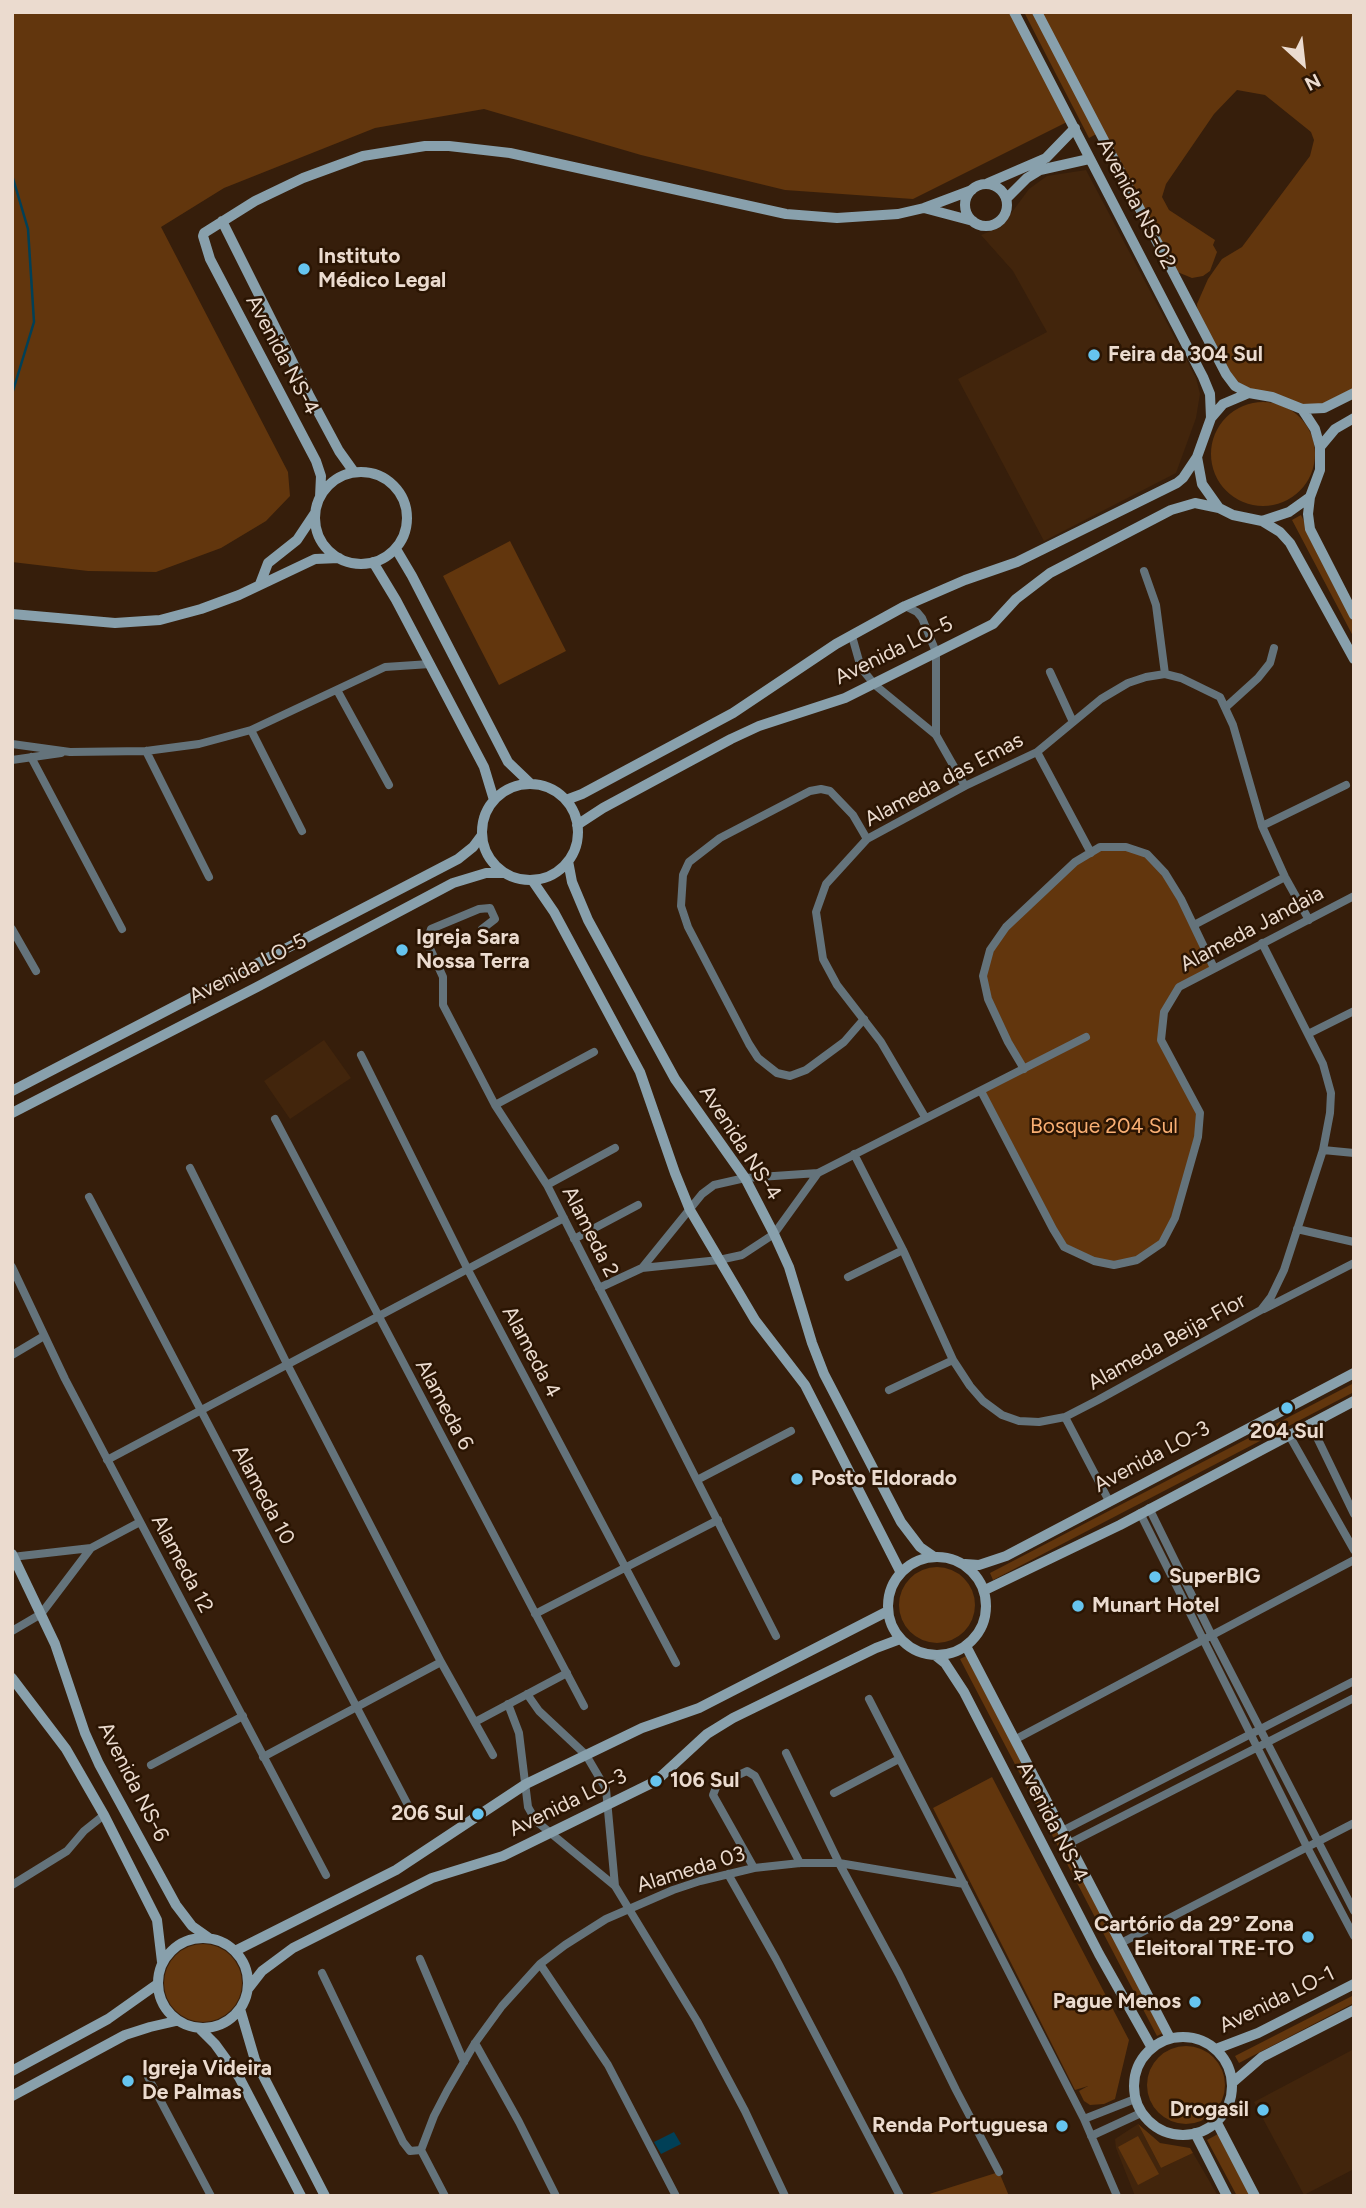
<!DOCTYPE html>
<meta charset="utf-8">
<style>
body{margin:0}
#map{position:relative;width:1366px;height:2208px;overflow:hidden;background:#361e0b;font-family:Figtree,sans-serif}
canvas{display:block}
.frame{position:absolute;inset:0;border:14px solid #ebdbcf;pointer-events:none}
.north{position:absolute;left:1268px;top:28px;width:70px;height:70px;-webkit-text-stroke:5px #2b1503;paint-order:stroke;rotate:153deg;font-size:19px;font-weight:700;line-height:28px;text-align:center;color:#ebdbcf}
.north::after{content:'';display:block;margin:auto;width:24px;height:32px;background:#ebdbcf;clip-path:polygon(50% 0,100% 100%,50% 72%,0 100%)}
</style>
<div id="map">
<canvas width="1366" height="2208"></canvas>
<div class="frame"></div>
<div class="north">N</div>
</div>
<script>
const ctx = document.querySelector('canvas').getContext('2d');
ctx.lineJoin = 'round';
function paint(path, color) { ctx.fillStyle = color; ctx.fill(path, 'evenodd'); }
const toPath = rows => new Path2D(rows.map(r => 'M' + r).join(''));
function trace(path, color, width, dash) { ctx.strokeStyle = color; ctx.lineWidth = width; ctx.lineCap = dash ? 'butt' : 'round'; ctx.setLineDash(dash || []); ctx.stroke(path); }
function drawText(font, color, halo, rows, align = 'center') {
  ctx.font = font + ' Figtree,sans-serif'; ctx.lineWidth = 5; ctx.setLineDash([]); ctx.textBaseline = 'middle'; ctx.strokeStyle = halo; ctx.fillStyle = color; for (const [text, x, y, turn = 0] of rows) {
    ctx.save(); ctx.translate(x, y); ctx.rotate((+turn || 0) * Math.PI / 180); ctx.textAlign = isNaN(turn) ? turn : align; if (halo) ctx.strokeText(text, 0, 0); ctx.fillText(text, 0, 0); ctx.restore();
  }
}
const built = toPath([
 [1086,170,1196,378,1200,394,1196,418,1176,473,1044,541,958,379,1047,332,1013,271,981,235,1001,227,1029,189,1047,176],
 [324,1040,351,1078,290,1119,264,1081],
 [1354,2049,1354,2169,1304,2195,1254,2102],
 [1138,2124,1161,2168,1193,2153,1218,2196,1135,2196,1116,2148,1115,2139]
]);
const green = toPath([
 [12,12,1014,12,1071,120,913,199,785,190,641,155,484,109,375,128,224,188,161,227,288,472,290,496,266,521,221,548,156,572,88,571,12,562],
 [1024,12,1354,12,1354,391,1324,406,1303,406,1237,384,1198,318,1197,304,1208,279,1222,259,1242,247,1310,156,1314,140,1311,132,1265,95,1237,90,1214,114,1166,184,1162,197,1169,210,1215,240,1213,245,1217,252,1210,271,1203,276,1192,278,1175,271,1102,131,1089,138],
 '1211 454a52 52 0 1 1 104 0a52 52 0 1 1-104 0Z',
 [1301,515,1354,621,1354,638,1292,520],
 [510,541,566,651,499,685,443,576],
 [1100,847,1126,847,1147,854,1165,873,1214,968,1179,987,1164,1012,1161,1040,1200,1113,1175,1218,1162,1243,1137,1260,1114,1265,1064,1247,981,1091,1024,1069,1008,1042,983,976,990,950,1006,927,1075,862],
 [1354,1383,1354,1392,993,1580,990,1573],
 '899 1605a38 38 0 1 1 76 0a38 38 0 1 1-76 0Z',
 [966,1656,1163,2033,1157,2036,960,1659],
 [992,1777,1129,2040,1115,2099,1104,2104,1090,2105,1084,2101,1079,2091,1088,2086,1075,2090,933,1808],
 '164 1983a39 39 0 1 1 78 0a39 39 0 1 1-78 0Z',
 [1354,1995,1354,2003,1239,2063,1235,2056],
 '1147 2085a39 39 0 1 1 78 0a39 39 0 1 1-78 0Z',
 [1138,2124,1160,2143,1190,2148,1193,2153,1161,2168],
 [1218,2134,1250,2196,1237,2196,1207,2140],
 [1138,2136,1159,2174,1138,2185,1118,2147],
 [999,2172,1009,2196,923,2196]
]);
const water = toPath([
 [674,2132,681,2144,661,2154,654,2142]
]);
const stream = toPath([
 [12,175,28,229,34,322,12,394]
]);
const street = toPath([
 [1144,571,1156,605,1165,674],
 [905,606,917,612,922,618,936,652,936,735],
 [852,636,861,668,875,685,936,735,965,786],
 [1050,672,1073,722],
 [337,690,389,785],
 [1226,707,1258,678,1270,663,1274,648],
 [251,730,302,831],
 [12,744,70,752,146,751,199,744,251,730,385,667,430,664],
 [146,751,209,877],
 [1037,752,1091,853],
 [31,757,122,929],
 [12,760,61,753],
 [1262,826,1346,785],
 [1194,925,1285,877],
 [12,929,36,971],
 [482,929,495,919,490,908,479,909,431,929,427,942,443,977,443,1005,495,1105,547,1185,776,1636],
 [864,1019,844,1042,806,1070,790,1076,777,1073,758,1058,749,1044,688,927,681,906,683,875,689,862,720,838,810,791,821,789,830,791,853,815,867,839],
 [1308,1034,1354,1011],
 [361,1055,468,1270,676,1663],
 [1024,1069,1008,1042,988,999,983,976,990,950,1006,927,1075,862,1100,847,1126,847,1147,854,1165,873,1181,899,1214,968],
 [981,1091,1053,1229,1064,1247,1094,1261,1114,1265,1137,1260,1162,1243,1175,1218,1198,1137,1200,1113,1161,1040,1164,1012,1179,987,1354,896],
 [495,1105,594,1052],
 [925,1117,881,1042,837,985,823,959,816,912,826,884,867,839,965,786,1037,752,1101,699,1128,683,1146,677,1165,674,1181,678,1220,697,1233,725,1262,826,1285,877,1309,920],
 [275,1119,584,1706],
 [1323,1150,1354,1153],
 [854,1154,903,1250,953,1360,970,1386,983,1401,1002,1415,1019,1421,1039,1422,1065,1417,1098,1400,1261,1310,1271,1297,1284,1270,1323,1150,1330,1113,1331,1093,1323,1064,1262,943],
 [190,1168,288,1366,441,1662,493,1755],
 [547,1185,615,1148],
 [89,1197,409,1807],
 [1297,1229,1354,1242],
 [574,1239,638,1205],
 [12,1267,65,1379,326,1875],
 [642,1268,702,1194,714,1185,745,1178,818,1173,1086,1037],
 [848,1277,903,1250],
 [599,1288,642,1268,719,1260,742,1255,774,1234,818,1173],
 [1264,1309,1354,1263],
 [12,1355,44,1336],
 [889,1390,953,1360],
 [1065,1417,1109,1501],
 [1310,1423,1354,1514],
 [1289,1435,1354,1550],
 [107,1460,564,1218],
 [697,1480,791,1431],
 [1149,1508,1211,1634,1354,1911],
 [1140,1513,1307,1847,1354,1936],
 [12,1557,91,1548,140,1522],
 [535,1614,718,1520],
 [12,1631,41,1614,91,1548],
 [527,1694,539,1711,586,1755,606,1789,615,1886],
 [869,1699,1084,2119,1117,2196],
 [508,1704,519,1733,528,1807,536,1821,615,1886,697,2021,745,2111,785,2196],
 [475,1722,567,1673],
 [1016,1739,1354,1560],
 [786,1753,839,1863,899,1974,956,2090,999,2172],
 [263,1757,441,1662],
 [151,1765,243,1716],
 [834,1793,899,1759],
 [1064,1830,1354,1681],
 [1070,1843,1354,1698],
 [754,1868,713,1795,717,1785,747,1771,755,1776,800,1863],
 [728,1874,776,1959,900,2196],
 [12,1885,67,1851,84,1831,104,1815],
 [1121,1943,1354,1823],
 [420,1959,464,2062],
 [540,1964,608,2065,676,2196],
 [322,1973,403,2142,410,2151,421,2150],
 [475,2043,519,2122,556,2196],
 [148,2077,211,2196],
 [1084,2119,1135,2099],
 [1091,2136,1141,2113],
 [421,2150,434,2116,447,2091,475,2043,502,2006,540,1964,565,1945,606,1919,673,1890,700,1881,754,1868,800,1863,839,1863,964,1884],
 [421,2150,445,2196]
]);
const secondary = toPath([
 [1014,12,1203,377,1210,394,1211,418],
 [1037,12,1226,374,1235,386,1249,393],
 [988,183,1046,158,1075,128],
 '965 205a21 21 0 1 1 42 0a21 21 0 1 1-42 0Z',
 [1006,199,1027,178,1040,170,1089,159],
 [924,208,973,221],
 [222,221,309,395,339,451,354,472],
 [1249,393,1272,397,1302,409,1315,429,1320,447,1320,470,1310,497,1289,512,1262,521,1233,515,1219,508,1202,484,1197,457,1211,418,1223,404,1249,393],
 [1302,409,1324,408,1354,393],
 [1320,447,1335,429,1354,418],
 '315 518a46 46 0 1 1 92 0a46 46 0 1 1-92 0Z',
 [320,497,321,476,316,461,210,259,203,236,204,233,255,201,303,178,363,156,425,146,449,146,510,153,786,214,837,218,898,214,924,208,972,190],
 [1310,497,1308,514,1310,529,1354,615],
 [1262,521,1280,532,1290,543,1354,659],
 [396,549,412,576,508,762,531,784],
 [373,562,396,600,484,767,494,800],
 [260,584,268,563,297,540,315,513],
 [12,614,115,623,160,620,201,609,239,595,315,559,339,558],
 '482 832a48 48 0 1 1 96 0a48 48 0 1 1-96 0Z',
 [566,800,582,794,733,713,836,644,905,606,965,580,1017,562,1177,483,1183,478,1197,457],
 [577,825,603,808,731,739,759,726,845,698,993,624,1016,599,1050,573,1171,510,1195,503,1219,508],
 [568,861,572,882,588,920,675,1079,745,1178,774,1234,789,1267,812,1343,824,1374,901,1522,920,1547,933,1556],
 [532,880,554,912,640,1072,675,1173,690,1210,755,1320,805,1385,901,1573],
 [12,1091,458,859,473,847,482,835],
 [12,1113,257,987,453,883,486,873,505,873],
 [12,1554,55,1644,85,1733,99,1764,176,1905,192,1926,209,1938],
 '888 1606a49 49 0 1 1 98 0a49 49 0 1 1-98 0Z',
 [965,1564,979,1565,1006,1556,1354,1373],
 [985,1590,1120,1525,1354,1401],
 [966,1646,1170,2038],
 [935,1655,945,1663,964,1692,1099,1954,1152,2048],
 [12,1678,66,1749,104,1815,157,1920,162,1962],
 '158 1983a45 45 0 1 1 90 0a45 45 0 1 1-90 0Z',
 [235,1951,396,1870,526,1784,642,1728,699,1708,888,1611],
 [248,1989,262,1971,293,1948,432,1878,503,1856,656,1781,707,1734,733,1718,876,1648,900,1639],
 [240,2009,255,2060,325,2196],
 [200,2029,215,2044,239,2077,301,2196],
 '1134 2086a49 49 0 1 1 98 0a49 49 0 1 1-98 0Z',
 [1216,2049,1258,2033,1354,1984],
 [12,2071,108,2019,156,1985],
 [1232,2083,1262,2057,1354,2010],
 [12,2096,125,2035,150,2027,176,2021],
 [1216,2121,1255,2196],
 [1195,2133,1227,2196]
]);
const markers = [
 [304,269,7,"#66c4ef"],
 [1094,355,7,"#66c4ef"],
 [402,950,7,"#66c4ef"],
 [1287,1408,7,"#66c4ef"],
 [797,1479,7,"#66c4ef"],
 [1155,1577,7,"#66c4ef"],
 [1078,1606,7,"#66c4ef"],
 [656,1781,7,"#66c4ef"],
 [478,1814,7,"#66c4ef"],
 [1308,1937,7,"#66c4ef"],
 [1195,2002,7,"#66c4ef"],
 [128,2081,7,"#66c4ef"],
 [1263,2110,7,"#66c4ef"],
 [1062,2126,7,"#66c4ef"]
];
const streetNames = [
 ["Avenida NS-02",1136,204,62],
 ["Avenida NS-4",282,355,62],
 ["Avenida LO-5",894,651,-26],
 ["Alameda das Emas",944,780,-28],
 ["Alameda Jandaia",1252,929,-28],
 ["Avenida LO-5",248,969,-27],
 ["Avenida NS-4",740,1143,57],
 ["Alameda 2",590,1232,63],
 ["Alameda Beija-Flor",1167,1342,-29],
 ["Alameda 4",531,1352,62],
 ["Alameda 6",444,1405,62],
 ["Avenida LO-3",1152,1457,-28],
 ["Alameda 10",263,1495,62],
 ["Alameda 12",182,1564,62],
 ["Avenida NS-6",133,1782,63],
 ["Avenida LO-3",568,1803,-26],
 ["Avenida NS-4",1052,1822,63],
 ["Alameda 03",691,1870,-17],
 ["Avenida LO-1",1277,2000,-26]
];
const poiNames = [
 ["Instituto",318,257],
 ["Médico Legal",318,281],
 ["Feira da 304 Sul",1108,355],
 ["Igreja Sara",416,938],
 ["Nossa Terra",416,962],
 ["204 Sul",1287,1432,"center"],
 ["Posto Eldorado",811,1479],
 ["SuperBIG",1169,1577],
 ["Munart Hotel",1092,1606],
 ["106 Sul",670,1781],
 ["206 Sul",464,1814,"right"],
 ["Cartório da 29° Zona",1294,1925,"right"],
 ["Eleitoral TRE-TO",1294,1949,"right"],
 ["Pague Menos",1181,2002,"right"],
 ["Igreja Videira",142,2069],
 ["De Palmas",142,2093],
 ["Drogasil",1249,2110,"right"],
 ["Renda Portuguesa",1048,2126,"right"]
];
const parkNames = [
 ["Bosque 204 Sul",1104,1127]
];
paint(built, '#42250c');
paint(green, '#62360d');
paint(water, '#014057');
trace(stream, '#014057', 2.5);
trace(street, '#64737b', 8);
trace(secondary, '#88a0ac', 10);
for (const [x, y, r, color] of markers) { const dot = new Path2D(); dot.arc(x, y, r, 0, 2 * Math.PI); ctx.fillStyle = color; ctx.fill(dot); trace(dot, '#2b1503', 2.5); }
drawText('21px', '#ebdbcf', '#2b1503', streetNames);
drawText('bold 21px', '#ebdbcf', '#2b1503', poiNames, 'left');
drawText('21px', '#f9af73', '#2b1503', parkNames);
</script>
